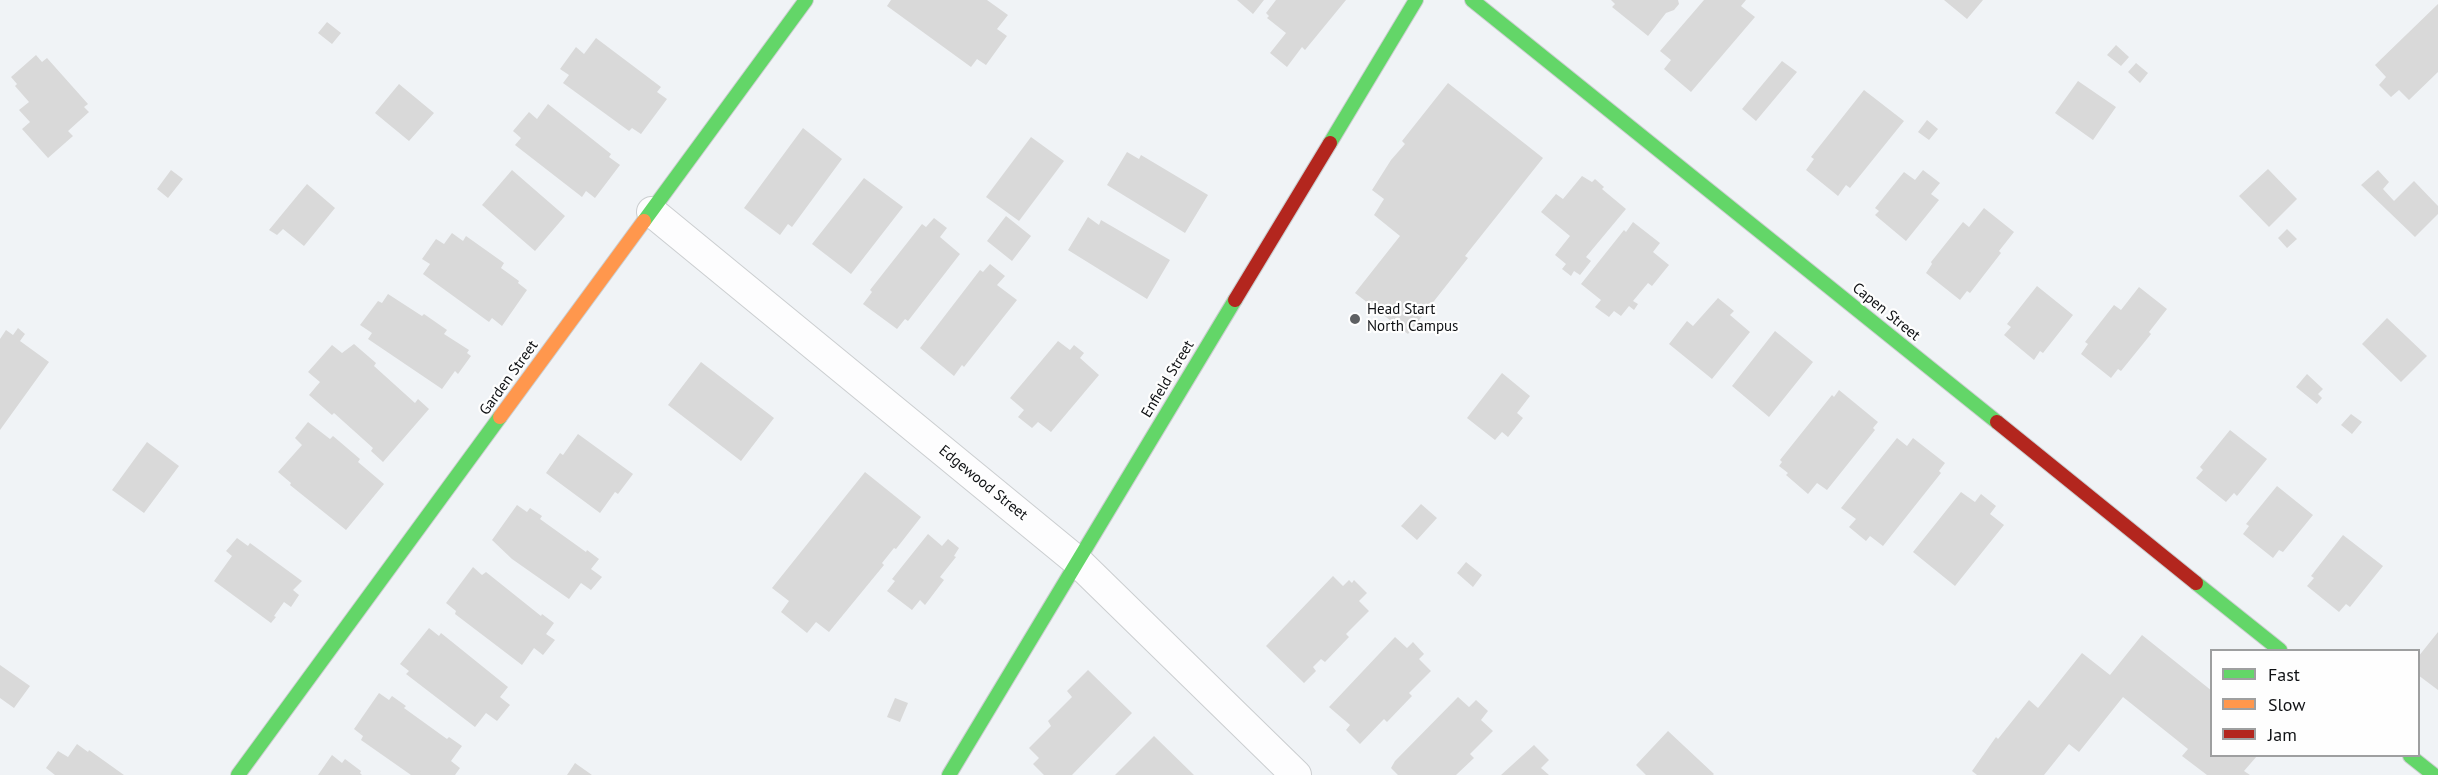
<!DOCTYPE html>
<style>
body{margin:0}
#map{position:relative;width:2438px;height:775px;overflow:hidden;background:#f0f3f6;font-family:"PT Sans",sans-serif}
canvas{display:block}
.legend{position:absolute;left:2210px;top:649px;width:210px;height:108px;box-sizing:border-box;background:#fefefe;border:2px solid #9e9fa0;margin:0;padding:8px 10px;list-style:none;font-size:18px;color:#0f1114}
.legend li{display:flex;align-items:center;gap:12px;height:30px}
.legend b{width:30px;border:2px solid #9e9fa0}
</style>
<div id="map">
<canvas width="2438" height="775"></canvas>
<ul class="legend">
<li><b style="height:8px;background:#63d668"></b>Fast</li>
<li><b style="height:8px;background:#ff974d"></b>Slow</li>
<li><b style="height:8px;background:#b3261e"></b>Jam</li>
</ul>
</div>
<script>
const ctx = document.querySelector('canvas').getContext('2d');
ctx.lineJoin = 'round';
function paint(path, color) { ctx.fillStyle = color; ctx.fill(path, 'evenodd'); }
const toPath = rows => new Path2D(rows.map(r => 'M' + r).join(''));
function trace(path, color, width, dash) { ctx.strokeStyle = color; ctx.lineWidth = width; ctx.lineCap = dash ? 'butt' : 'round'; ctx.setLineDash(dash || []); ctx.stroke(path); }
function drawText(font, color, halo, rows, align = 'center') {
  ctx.font = font + ' "PT Sans",sans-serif'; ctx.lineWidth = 4.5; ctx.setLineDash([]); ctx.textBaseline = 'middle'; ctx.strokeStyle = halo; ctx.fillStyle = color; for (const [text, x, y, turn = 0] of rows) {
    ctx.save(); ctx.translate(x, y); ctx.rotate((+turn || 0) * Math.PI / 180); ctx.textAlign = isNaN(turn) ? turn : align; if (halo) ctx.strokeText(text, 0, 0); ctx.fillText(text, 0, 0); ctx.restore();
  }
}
const building = toPath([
 [891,0,987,0,1008,15,997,29,1007,36,986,65,977,59,971,67,887,6],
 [1237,0,1264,0,1253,14],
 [1276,0,1346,0,1305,50,1302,47,1287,67,1270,53,1286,33,1267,18,1269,16,1266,13],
 [1611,0,1678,0,1679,4,1674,10,1666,13,1648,36,1612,7,1615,4],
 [1704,0,1746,0,1741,6,1755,17,1691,92,1664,69,1671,60,1660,51],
 [1944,0,1983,0,1967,19],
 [2438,4,2438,72,2409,100,2399,90,2391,97,2379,85,2386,77,2375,65],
 [327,22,341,33,332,44,318,33],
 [596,38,661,87,657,92,667,99,641,134,632,128,629,131,563,83,569,75,560,69,576,47,584,54],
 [2116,45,2129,57,2121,66,2107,55],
 [36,55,42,62,47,58,88,104,84,107,89,112,68,131,73,136,48,158,22,129,30,122,19,110,29,102,15,86,17,84,11,77],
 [1782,61,1797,72,1756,121,1742,109],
 [2136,63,2148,73,2140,83,2128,72],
 [2078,81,2116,107,2093,140,2055,113],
 [1448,83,1543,158,1465,256,1468,258,1408,334,1355,293,1400,236,1374,215,1384,199,1372,190,1391,160,1405,144,1402,141],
 [399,84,434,113,409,141,375,113],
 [1864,90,1904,121,1850,188,1846,185,1838,196,1806,170,1814,159,1811,157],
 [548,104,611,154,609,157,620,165,595,198,586,191,582,197,515,145,521,138,513,131,529,112,537,119],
 [1927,120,1938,129,1929,140,1918,132],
 [803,128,842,159,792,227,788,224,780,235,744,208],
 [1031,137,1064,161,1019,221,986,197],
 [1127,152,1139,159,1141,155,1208,195,1185,233,1107,185],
 [2268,169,2297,199,2269,227,2239,196],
 [171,170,183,179,168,198,157,189],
 [512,170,565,216,535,251,482,205],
 [1923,170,1940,183,1931,194,1939,200,1906,241,1875,215,1879,211,1875,208,1904,172,1915,180],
 [2378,170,2389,182,2383,189,2394,201,2414,181,2438,206,2438,214,2415,237,2361,185],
 [1582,176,1592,182,1595,179,1604,187,1602,189,1626,209,1586,257,1591,261,1580,275,1574,271,1571,276,1562,269,1566,264,1555,255,1570,236,1541,212,1556,194,1563,199],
 [864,178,903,207,851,274,812,244],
 [307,184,335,208,304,246,283,229,277,235,269,230],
 [1984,208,2014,232,1999,251,2001,253,1970,293,1967,291,1960,300,1926,273,1932,264,1931,262,1963,222,1969,227],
 [1006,216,1031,236,1012,261,987,241],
 [1088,217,1099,225,1101,220,1170,260,1147,299,1068,250],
 [934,218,947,228,940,237,960,254,908,321,905,319,897,329,863,304,872,292,870,290,922,224,926,227],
 [1633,222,1660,243,1653,252,1669,265,1652,286,1648,283,1633,301,1638,304,1634,310,1629,306,1621,316,1614,311,1609,317,1595,307,1601,300,1581,284,1624,230,1626,232],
 [2287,229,2297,239,2287,248,2278,238],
 [452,233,463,241,466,236,504,263,501,268,519,281,518,283,527,290,502,326,492,318,489,322,423,274,430,264,422,259,436,239,444,244],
 [990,264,1005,276,997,285,1017,300,964,367,962,365,954,376,920,348,980,270,983,272],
 [2037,286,2073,315,2043,353,2040,351,2034,360,2004,335,2011,327,2007,324],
 [2139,287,2167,309,2149,332,2151,334,2121,371,2118,369,2111,378,2081,354,2088,344,2085,342,2114,305,2121,310],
 [388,294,422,316,424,314,447,330,444,334,469,350,467,353,471,356,458,374,455,371,442,389,368,339,372,333,360,325,378,301,382,303],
 [1718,298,1734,311,1730,315,1750,332,1712,379,1669,344,1687,321,1693,326],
 [2387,318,2427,356,2401,382,2362,344],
 [18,328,25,334,20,341,49,362,0,430,0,339,6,330,13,335],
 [1775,331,1813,362,1769,417,1732,386],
 [1058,341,1070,350,1074,345,1084,353,1080,358,1099,375,1051,432,1038,422,1032,428,1018,417,1024,410,1010,398],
 [354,344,376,363,374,366,415,403,418,399,429,409,383,462,371,451,373,448,334,413,332,415,309,395,320,382,308,372,332,345,342,353],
 [701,362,774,418,741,461,668,405],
 [1502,373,1530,396,1517,413,1523,418,1508,437,1502,432,1495,440,1467,418],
 [2307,374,2323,389,2318,394,2322,398,2317,404,2296,387],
 [1839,390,1878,422,1873,428,1875,430,1827,490,1817,483,1808,494,1786,475,1788,473,1779,466,1782,462,1780,460,1832,395,1834,397],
 [2351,414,2362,422,2352,434,2341,425],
 [308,422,330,439,333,436,360,459,358,462,384,484,346,530,290,485,291,483,278,472,302,445,295,438],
 [2230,430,2267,459,2237,496,2234,493,2226,502,2196,478,2203,470,2200,467],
 [578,434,633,474,618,494,615,492,600,513,546,473,560,453,563,455],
 [1897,438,1907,446,1913,438,1945,463,1939,471,1941,473,1883,546,1870,536,1866,541,1849,527,1856,519,1841,508],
 [147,442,179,466,144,513,112,490],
 [865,472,921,517,896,549,894,548,882,563,884,565,829,632,816,622,807,633,781,612,789,601,772,588],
 [2277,486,2313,515,2283,552,2279,550,2273,558,2243,534,2249,526,2246,524],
 [1961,492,1975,502,1981,494,1996,506,1990,514,2004,525,1955,586,1913,552],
 [1421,504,1437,518,1417,540,1401,526],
 [517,505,527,512,530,508,542,516,540,519,586,552,587,550,599,559,591,569,602,577,591,590,581,583,569,599,512,559,492,540],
 [928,534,942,546,948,539,959,548,954,556,956,557,940,577,944,580,925,605,920,600,912,610,887,591,895,581,892,579],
 [2343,535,2383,566,2350,607,2346,604,2339,612,2307,586,2314,578,2311,576],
 [237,538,248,546,250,543,302,581,293,590,299,595,291,607,284,602,274,616,276,617,271,623,214,581,232,556,226,551],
 [1466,562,1482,575,1473,587,1457,573],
 [473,567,482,575,486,572,541,616,542,614,554,623,546,634,555,640,543,655,534,648,522,665,455,614,456,611,446,603],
 [1333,576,1343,586,1349,580,1352,583,1354,580,1367,593,1359,601,1369,611,1346,634,1349,637,1325,662,1321,659,1313,667,1316,671,1304,683,1266,646],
 [429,628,439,636,441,633,508,687,500,697,510,705,497,721,486,713,475,727,406,674,409,671,400,664],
 [2438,632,2438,690,2418,675,2418,657],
 [2142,635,2212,691,2212,756,2257,756,2244,771,2250,775,2207,775,2182,756,2188,749,2123,697,2079,752,2069,744,2044,775,1977,775,1972,771,1996,737,1998,739,2029,700,2038,708,2082,653,2110,675],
 [1395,637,1407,648,1413,642,1424,654,1419,659,1431,671,1409,693,1412,696,1387,722,1384,719,1360,744,1346,730,1350,725,1329,707],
 [0,665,30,686,14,708,0,698],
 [1088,670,1132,713,1072,775,1044,775,1033,764,1039,758,1029,748,1051,726,1048,721,1072,697,1067,691],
 [379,693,389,700,392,696,406,706,404,708,447,739,449,737,462,746,451,761,460,768,455,775,411,775,361,740,363,736,354,729],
 [1458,697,1469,707,1476,700,1488,711,1481,720,1493,731,1470,754,1474,758,1456,775,1398,775,1391,768,1395,761],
 [895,698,908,703,900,722,887,717],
 [1668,731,1714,774,1713,775,1646,775,1636,765],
 [1154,736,1194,775,1115,775],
 [77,744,88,752,89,750,124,775,55,775,46,768,58,751,68,757],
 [1534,745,1549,760,1541,768,1549,775,1501,775],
 [332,755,342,763,345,759,361,771,360,773,362,775,318,775],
 [575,763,592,775,567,775]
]);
const street = toPath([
 [652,212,1077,561,1296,775]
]);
const fast = toPath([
 [1472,0,1997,422],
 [1330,143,1416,0],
 [644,221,806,0],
 [2196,583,2280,650],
 [2410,756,2434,775],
 [238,775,500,417],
 [949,775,1235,300]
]);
const slow = toPath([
 [500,417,644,221]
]);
const jam = toPath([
 [1235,300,1330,143],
 [1997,422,2196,583]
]);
const markers = [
 [1355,319,6,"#5e6063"]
];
const poiNames = [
 ["Head Start",1367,310],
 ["North Campus",1367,327]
];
const streetNames = [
 ["Capen Street",1886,312,39],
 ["Garden Street",509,378,-54],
 ["Enfield Street",1168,379,-59],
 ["Edgewood Street",983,483,39]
];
paint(building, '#d9d9d9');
trace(street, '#cbced0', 32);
trace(fast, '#cbced0', 16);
trace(slow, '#cbced0', 16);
trace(jam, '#cbced0', 16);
trace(street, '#fdfdfe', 30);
trace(fast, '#63d668', 14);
trace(slow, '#ff974d', 14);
trace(jam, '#b3261e', 14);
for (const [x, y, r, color] of markers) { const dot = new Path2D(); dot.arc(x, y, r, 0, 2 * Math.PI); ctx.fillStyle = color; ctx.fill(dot); trace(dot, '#fefefe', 2); }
drawText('15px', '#0f1114', '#fefefe', poiNames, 'left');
drawText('15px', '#0f1114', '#fefefe', streetNames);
</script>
